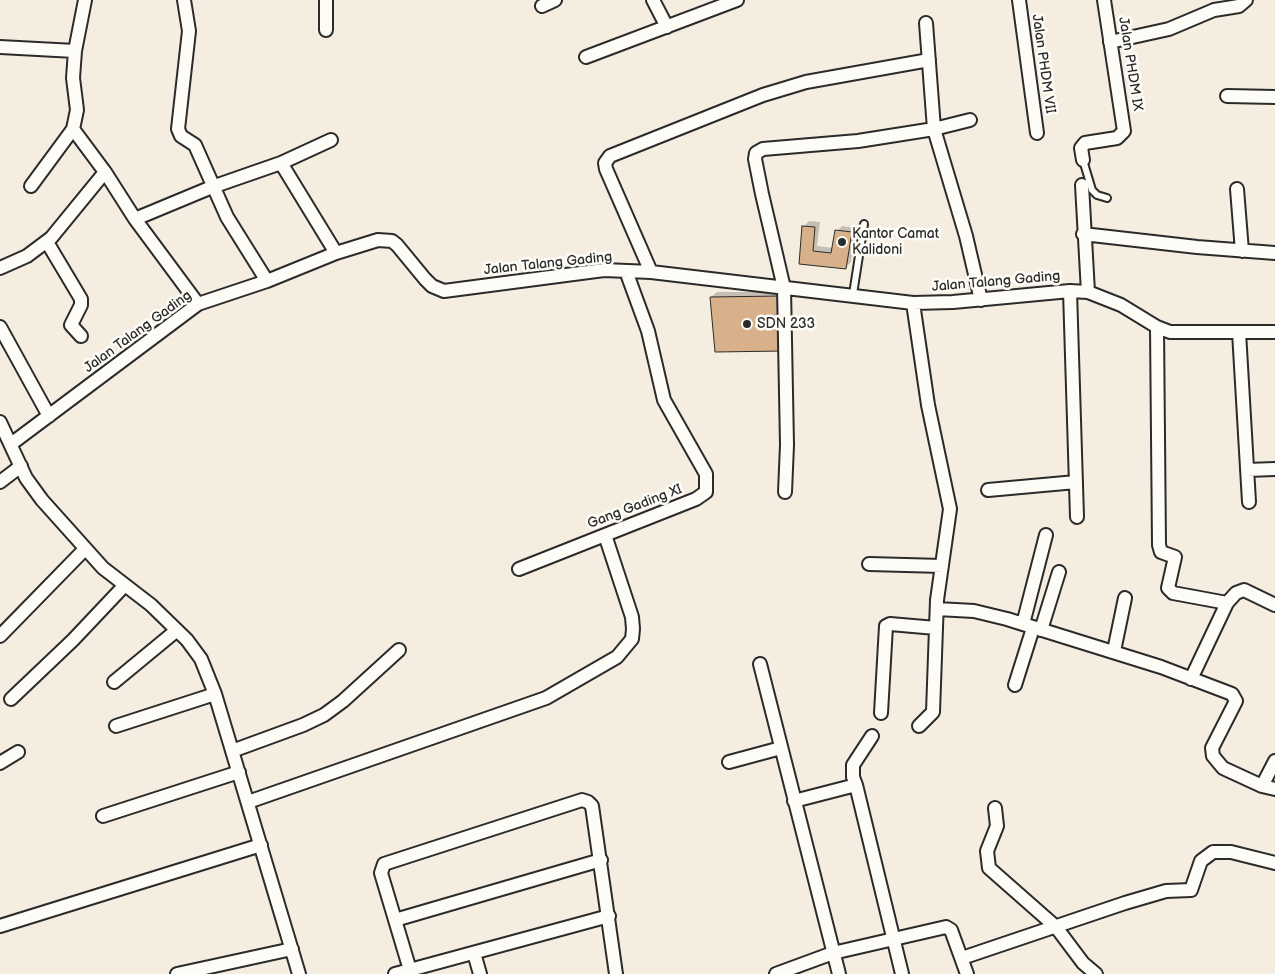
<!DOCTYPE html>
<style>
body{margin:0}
canvas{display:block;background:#f6ede1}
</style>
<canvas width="1275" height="974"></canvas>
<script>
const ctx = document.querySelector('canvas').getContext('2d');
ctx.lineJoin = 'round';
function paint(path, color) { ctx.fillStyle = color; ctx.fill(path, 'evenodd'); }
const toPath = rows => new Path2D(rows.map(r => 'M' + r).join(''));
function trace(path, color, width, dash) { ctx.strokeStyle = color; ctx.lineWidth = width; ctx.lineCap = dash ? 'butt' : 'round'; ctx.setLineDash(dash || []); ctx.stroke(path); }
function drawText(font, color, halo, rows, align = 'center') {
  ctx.font = font + ' "Balsamiq Sans",sans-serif'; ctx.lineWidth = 5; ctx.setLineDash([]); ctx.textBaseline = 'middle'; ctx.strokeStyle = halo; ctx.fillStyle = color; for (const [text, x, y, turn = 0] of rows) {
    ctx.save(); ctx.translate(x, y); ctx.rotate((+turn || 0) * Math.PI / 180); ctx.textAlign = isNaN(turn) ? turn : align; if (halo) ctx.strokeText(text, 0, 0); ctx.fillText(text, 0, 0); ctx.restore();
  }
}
const shadow = toPath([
 [809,221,820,222,817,246,833,248,837,231,842,226,856,228,851,262,846,267,800,263,804,226],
 [717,292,785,292,783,350,711,297]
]);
const building = toPath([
 [802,226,815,227,813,251,831,253,835,230,852,232,846,269,799,264,802,226],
 [781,296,784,351,715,352,710,297,781,296]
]);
const service = toPath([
 [1083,160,1092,190,1097,195,1107,198],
 [853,294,864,224]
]);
const minor = toPath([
 [184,0,189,31,178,129,181,136,195,145,227,217,267,281],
 [326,0,326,30],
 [653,0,667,27],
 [1019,0,1037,133],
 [542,6,555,0],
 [926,23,934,129,966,236,981,300],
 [1110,42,1169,29,1214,10,1239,6,1246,0],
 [0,47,75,51,85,0],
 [75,51,73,78,77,110,73,129,105,172,135,219,198,304],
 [586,57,737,0],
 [1227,96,1275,97],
 [331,140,281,163,336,253],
 [1083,160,1081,148,1085,143,1117,138,1124,131,1104,0],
 [1082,185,1088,292],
 [31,186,73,129],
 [1237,189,1242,251],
 [135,219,212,187,281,163],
 [1083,234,1197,247,1275,253],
 [47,242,81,299,81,305,71,325,81,336],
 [0,268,27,256,51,238,105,172],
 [651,272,606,169,605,163,610,156,763,95,806,82,929,60],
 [1070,291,1077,517],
 [913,303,928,405,950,509,937,600,933,712,919,726],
 [0,327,49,416],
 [1157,327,1159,545,1161,552,1175,557,1168,588,1173,593,1227,603,1191,679],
 [1239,332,1249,502],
 [0,422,26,478,42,500,103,568,151,605,187,640,201,659,215,694,299,974],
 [11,444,198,304,267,281,336,253,378,240,392,241,397,245,425,279,432,286,444,291,604,270,651,272,913,303,953,302,1070,291,1088,292,1121,305,1157,327,1170,332,1275,332],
 [1247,470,1275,469],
 [0,482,21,466],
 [988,490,1076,482],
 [785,492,787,445,784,288,762,194,755,159,756,153,763,149,858,141,934,129,970,120],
 [869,564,942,566],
 [519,569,696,499,706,492,706,474,664,400,648,331,626,271],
 [1227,603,1236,593,1244,590,1275,605],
 [937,609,974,611,1007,619,1161,667,1232,694,1236,701,1212,748,1213,756,1223,768,1262,786,1275,789],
 [1023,624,1046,535],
 [1041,630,1059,572],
 [0,636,84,550],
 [1114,651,1125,598],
 [760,664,839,974],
 [114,682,177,630],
 [1015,685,1033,628],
 [11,699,73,640,124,586],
 [881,713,886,626,890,624,936,628],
 [116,726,215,694],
 [232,751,303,725,324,715,343,701,399,650],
 [729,762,781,748],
 [0,763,18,752],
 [856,785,853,777,853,765,872,736],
 [1262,786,1275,761],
 [794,801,856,785,902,974],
 [248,802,546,698,617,657,632,639,633,629,632,617,605,535],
 [995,808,997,826,987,851,989,868,1056,927,1083,963,1096,974],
 [103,816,239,772],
 [395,920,601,860],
 [0,926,261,845],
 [474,953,480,974],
 [962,958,1125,903,1166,891,1191,890,1201,861,1213,852,1231,852,1275,863],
 [410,970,381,873,384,864,582,800,588,802,592,806,616,974],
 [177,974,292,949],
 [395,974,609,916],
 [776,974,833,953,946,927,951,930,967,974]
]);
const markers = [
 [842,242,5,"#2b2b2b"],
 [747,324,5,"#2b2b2b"]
];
const streetNames = [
 ["Jalan PHDM VII",1043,64,82],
 ["Jalan PHDM IX",1130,64,81],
 ["Jalan Talang Gading",548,264,-6],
 ["Jalan Talang Gading",996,282,-5],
 ["Jalan Talang Gading",138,332,-36],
 ["Gang Gading XI",635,507,-21]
];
const poiNames = [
 ["Kantor Camat",852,234],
 ["Kalidoni",852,250],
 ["SDN 233",757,324]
];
paint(shadow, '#0003');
paint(building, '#d8b089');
trace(building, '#2b2b2b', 1);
trace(service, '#2b2b2b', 10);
trace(minor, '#2b2b2b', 16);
trace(service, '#fdfcf7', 6);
trace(minor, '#fdfcf7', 12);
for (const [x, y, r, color] of markers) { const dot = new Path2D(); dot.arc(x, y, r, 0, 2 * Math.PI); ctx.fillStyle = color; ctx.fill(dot); trace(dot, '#fdfcf7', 2); }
drawText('14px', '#2b2b2b', '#fdfcf7', streetNames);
drawText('14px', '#2b2b2b', '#fdfcf7', poiNames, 'left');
</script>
